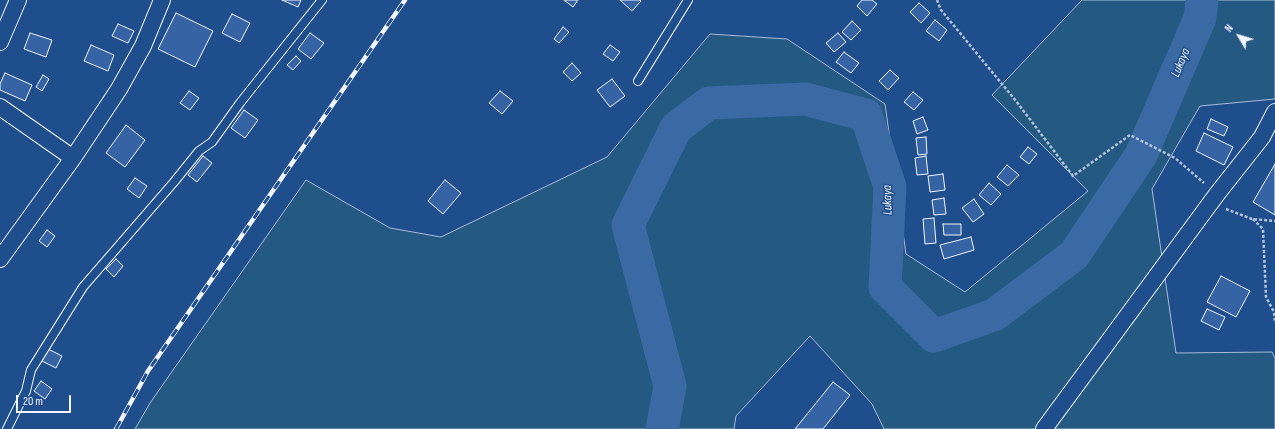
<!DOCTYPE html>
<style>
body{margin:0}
#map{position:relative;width:1275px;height:429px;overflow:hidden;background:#1f4e8c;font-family:"Sofia Sans Condensed",sans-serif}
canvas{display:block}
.north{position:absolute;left:1219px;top:16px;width:40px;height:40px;-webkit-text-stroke:3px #1f4e8c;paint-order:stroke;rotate:308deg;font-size:11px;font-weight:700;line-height:16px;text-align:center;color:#f2f6ff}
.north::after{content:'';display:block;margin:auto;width:14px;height:18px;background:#f2f6ff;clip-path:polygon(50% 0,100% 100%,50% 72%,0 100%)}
.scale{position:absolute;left:16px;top:395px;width:55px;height:18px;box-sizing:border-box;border:2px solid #f2f6ff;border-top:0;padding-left:5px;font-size:12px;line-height:14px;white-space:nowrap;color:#f2f6ff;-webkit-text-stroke:3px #1f4e8c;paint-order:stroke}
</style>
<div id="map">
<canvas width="1275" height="429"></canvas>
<div class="north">N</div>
<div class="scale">20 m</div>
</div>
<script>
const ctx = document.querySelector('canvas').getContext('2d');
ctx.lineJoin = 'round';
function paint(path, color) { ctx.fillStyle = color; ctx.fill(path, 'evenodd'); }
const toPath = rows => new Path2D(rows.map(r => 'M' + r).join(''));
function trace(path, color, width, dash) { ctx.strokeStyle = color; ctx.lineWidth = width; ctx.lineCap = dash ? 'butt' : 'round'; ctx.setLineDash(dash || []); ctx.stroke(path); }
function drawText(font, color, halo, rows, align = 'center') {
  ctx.font = font + ' "Sofia Sans Condensed",sans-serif'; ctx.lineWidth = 3; ctx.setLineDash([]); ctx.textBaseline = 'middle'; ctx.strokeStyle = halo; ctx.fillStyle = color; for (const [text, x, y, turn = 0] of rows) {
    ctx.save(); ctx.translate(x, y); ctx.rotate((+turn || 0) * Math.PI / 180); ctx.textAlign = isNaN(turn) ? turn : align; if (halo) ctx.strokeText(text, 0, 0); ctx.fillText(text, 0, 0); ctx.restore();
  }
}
const green = toPath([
 [1082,0,1275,0,1275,99,1200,106,1152,189,1176,353,1272,352,1275,358,1275,429,884,429,872,404,810,336,736,416,734,429,135,429,150,403,306,180,390,228,441,237,607,157,710,34,787,39,885,104,906,254,965,292,1088,191,992,95,1082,0]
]);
const river = toPath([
 [662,429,670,386,628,225,676,128,709,103,805,99,866,115,890,187,885,287,934,336,994,315,1074,255,1141,155,1200,18,1202,0]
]);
const building = toPath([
 [282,0,301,0,298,7,282,0],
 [564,0,578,0,573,7,564,0],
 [620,0,640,0,641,1,632,11,620,0],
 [862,0,872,0,877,4,867,16,857,6,862,0],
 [919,3,930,13,921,23,910,12,919,3],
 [176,13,213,31,195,67,158,49,176,13],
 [232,14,250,23,240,42,222,33,232,14],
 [935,20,947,30,939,41,926,31,935,20],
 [852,21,861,30,851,40,842,32,852,21],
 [118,24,134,31,128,43,112,36,118,24],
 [563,27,569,32,559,43,554,39,563,27],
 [30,33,52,40,46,57,24,49,30,33],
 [310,33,324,43,311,59,298,49,310,33],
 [838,33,846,42,834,52,826,43,838,33],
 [91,45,114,55,108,71,84,61,91,45],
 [610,45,620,52,613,61,603,54,610,45],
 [844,52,859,63,851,73,836,62,844,52],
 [296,56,301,61,293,70,287,65,296,56],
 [572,63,581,73,572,81,563,72,572,63],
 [890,70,899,78,888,90,879,81,890,70],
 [5,73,32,85,25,101,0,90,0,84,5,73],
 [43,75,49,79,42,91,36,87,43,75],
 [612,79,625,96,610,107,597,90,612,79],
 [189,91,199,98,190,110,180,103,189,91],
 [500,91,513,101,502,114,489,103,500,91],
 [913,92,923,100,914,110,904,102,913,92],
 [244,110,258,120,245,138,231,128,244,110],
 [923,117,928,130,917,134,913,121,923,117],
 [1211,119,1228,127,1224,136,1207,129,1211,119],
 [126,125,145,140,125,167,106,153,126,125],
 [1204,133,1233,147,1224,165,1196,151,1204,133],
 [926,137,927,154,918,155,916,138,926,137],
 [1028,147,1037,154,1029,164,1020,157,1028,147],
 [203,156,212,163,197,182,188,175,203,156],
 [926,156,928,174,917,175,915,158,926,156],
 [1275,164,1275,215,1253,202,1275,164],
 [1007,165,1019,175,1008,186,997,177,1007,165],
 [943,174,945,190,930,192,928,176,943,174],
 [135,178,147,186,139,198,127,189,135,178],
 [445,180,461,193,443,214,428,201,445,180],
 [989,183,1001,194,991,205,979,195,989,183],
 [944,198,946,214,934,215,932,200,944,198],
 [974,199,984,214,973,222,962,208,974,199],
 [934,218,936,243,925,244,923,219,934,218],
 [943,224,961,224,961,235,944,235,943,224],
 [47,230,55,236,47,247,39,241,47,230],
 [971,237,974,250,944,259,940,245,971,237],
 [116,259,123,266,114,277,106,269,116,259],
 [1221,276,1250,291,1236,317,1207,302,1221,276],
 [1207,309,1225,317,1219,330,1201,321,1207,309],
 [48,349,62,356,56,368,42,361,48,349],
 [41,381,52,389,45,399,34,391,41,381],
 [833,382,850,395,823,429,795,429,833,382]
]);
const path = toPath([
 [937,0,941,10,1016,101,1073,176,1130,135,1175,158,1204,183],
 [1226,209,1252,219,1275,221],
 [1253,219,1263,229,1266,297,1274,312,1275,323]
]);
const lane = toPath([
 [638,81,688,0],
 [7,429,26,391,31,370,83,287,174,182,199,151,212,142,240,103,322,0]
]);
const street = toPath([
 [0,42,18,0],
 [0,107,73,158],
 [0,259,73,158,119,89,143,46,162,0],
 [1044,429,1217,194,1262,137,1275,112]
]);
const rail = toPath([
 [116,429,148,371,405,0]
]);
const waterNames = [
 ["Lukaya",1181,63,-67],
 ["Lukaya",888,200,-91]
];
paint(green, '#245a82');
trace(green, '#a8bbd7', 1);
trace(river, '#3b69a3', 33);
paint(building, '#3563a3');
trace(building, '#f2f6ff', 1);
trace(lane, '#f2f6ff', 10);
trace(street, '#f2f6ff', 18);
trace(path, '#b3c4dc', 2.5, [3, 2]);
trace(lane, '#1f4e8c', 8);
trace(street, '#1f4e8c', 16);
trace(rail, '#f2f6ff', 4.5);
trace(rail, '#1f4e8c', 3, [9]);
drawText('italic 13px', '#f2f6ff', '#1f4e8c', waterNames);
</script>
